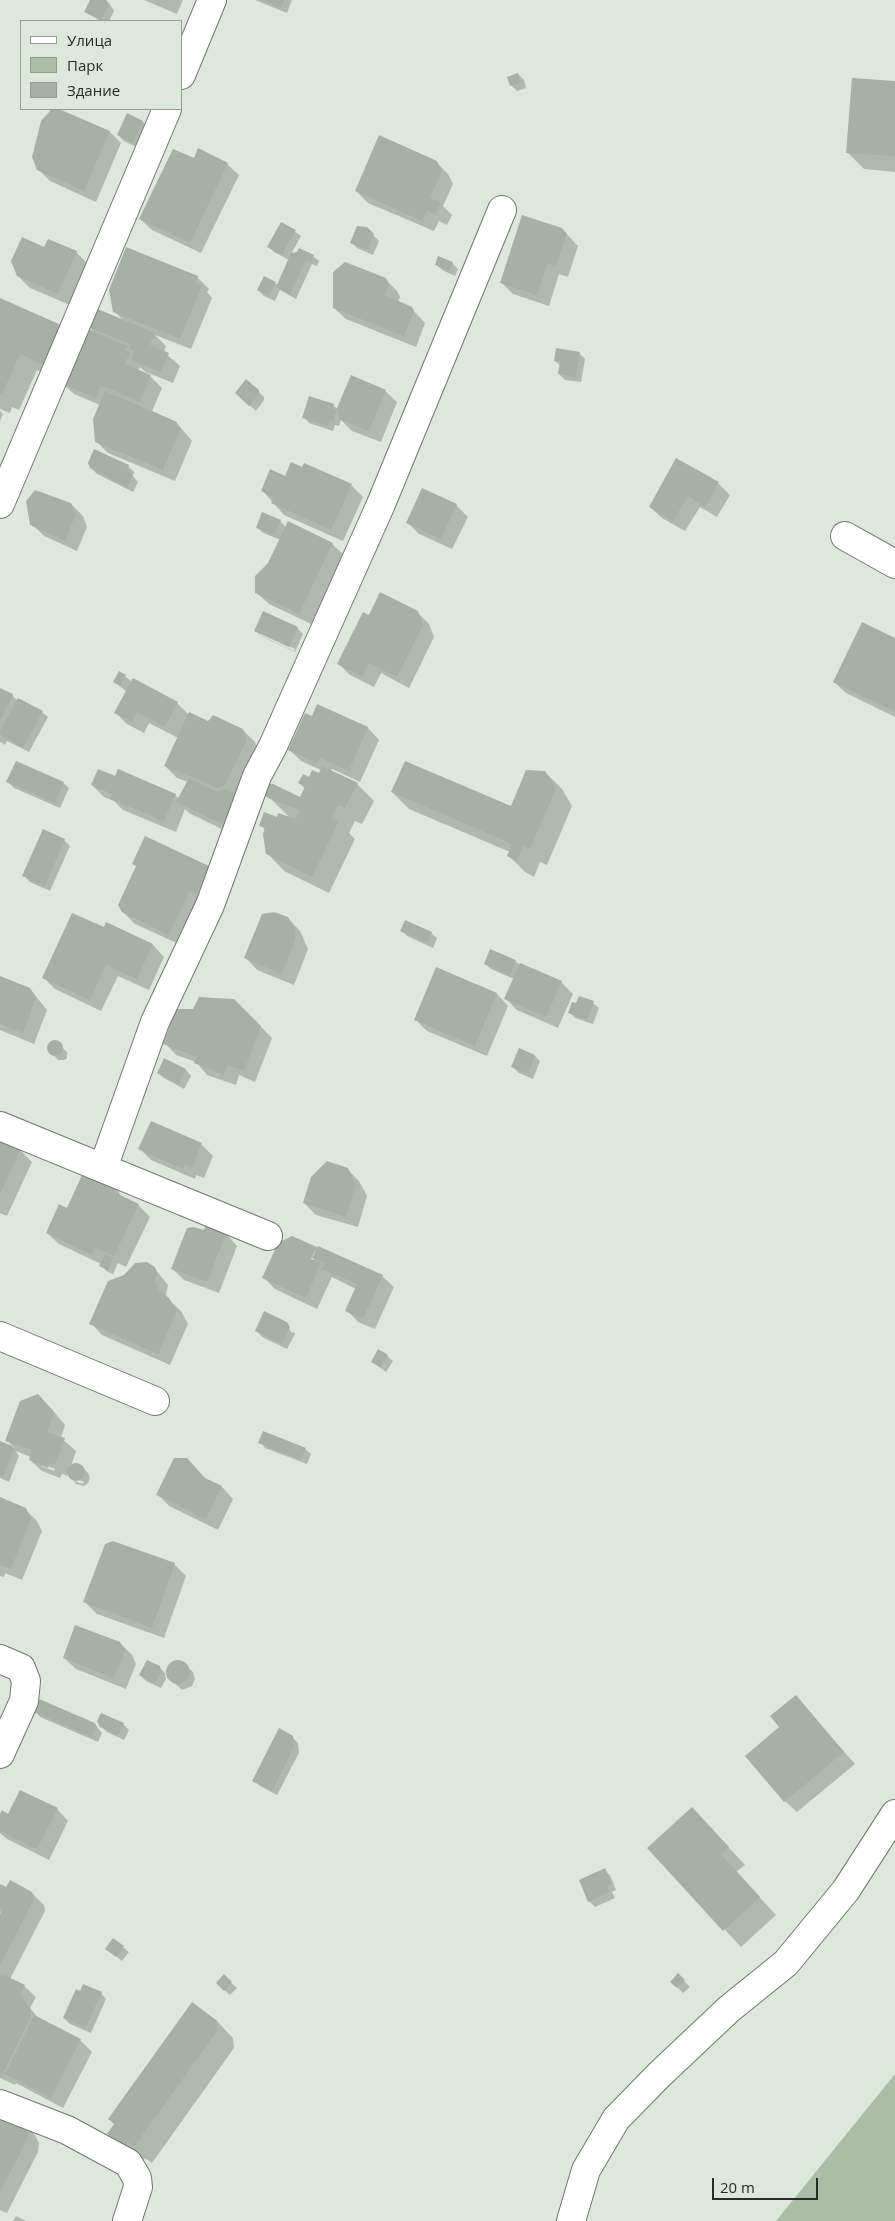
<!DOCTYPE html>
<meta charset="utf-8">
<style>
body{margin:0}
#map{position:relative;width:895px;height:2221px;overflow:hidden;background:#dee7dc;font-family:"Open Sans",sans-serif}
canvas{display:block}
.legend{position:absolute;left:20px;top:20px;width:162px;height:90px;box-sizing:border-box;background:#dee7dc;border:1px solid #959c94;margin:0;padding:6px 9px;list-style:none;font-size:15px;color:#282b27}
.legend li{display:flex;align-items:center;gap:10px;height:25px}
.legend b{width:25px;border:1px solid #959c94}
.scale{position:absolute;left:712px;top:2178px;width:106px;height:22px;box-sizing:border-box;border:2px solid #282b27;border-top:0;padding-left:6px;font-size:15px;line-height:18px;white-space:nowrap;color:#282b27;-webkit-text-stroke:4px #dee7dc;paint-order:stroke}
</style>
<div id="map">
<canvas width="895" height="2221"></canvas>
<ul class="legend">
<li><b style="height:6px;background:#fff"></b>Улица</li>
<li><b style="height:14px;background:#aabea6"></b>Парк</li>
<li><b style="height:14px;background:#a7b0a5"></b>Здание</li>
</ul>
<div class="scale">20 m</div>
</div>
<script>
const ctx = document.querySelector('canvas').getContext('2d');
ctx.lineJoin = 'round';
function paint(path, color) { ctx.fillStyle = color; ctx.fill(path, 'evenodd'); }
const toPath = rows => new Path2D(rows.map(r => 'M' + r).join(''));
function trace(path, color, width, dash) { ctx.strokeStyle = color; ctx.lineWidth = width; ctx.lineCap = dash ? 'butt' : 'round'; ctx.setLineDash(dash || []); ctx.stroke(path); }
const green = toPath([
 [895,2074,895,2221,776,2221]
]);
const shadow = toPath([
 [91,0,106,0,110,4,114,11,109,21,100,21,86,12],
 [144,0,183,0,177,14],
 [255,0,292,0,287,13],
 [518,74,524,80,526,88,517,91,511,85],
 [895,82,895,172,864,169,848,153],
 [54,109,110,132,121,143,96,202,50,181,38,169,42,122],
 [128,115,143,122,148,128,139,148,124,141,118,135],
 [194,160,227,164,239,175,201,253,152,230,140,219],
 [436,162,448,174,453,184,443,206,452,215,447,225,439,221,434,231,368,203,356,191],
 [282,223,301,236,291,254,313,256,319,261,317,266,312,264,296,299,280,290,275,301,264,296,258,290,275,283,278,285,289,260,274,252,269,247],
 [366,228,379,241,373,255,357,248,351,242],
 [562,229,578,246,568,277,559,274,549,306,513,294,501,282],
 [48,240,76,252,88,264,70,305,30,288,18,276,45,248],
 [452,263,458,269,455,276,442,270,436,264],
 [197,277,209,289,207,292,212,298,191,349,155,335,166,346,164,352,180,366,173,383,146,372,162,388,152,411,177,423,192,441,175,481,108,453,96,441,100,405,74,394,60,381,37,370,19,410,12,407,10,413,0,409,0,299,60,326,95,333,89,326,124,321,114,311],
 [140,367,149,375,138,371],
 [385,279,397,291,400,297,398,302,411,308,425,323,416,347,346,319,334,308],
 [580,354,585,359,581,382,565,380,559,374,561,366,555,361],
 [258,391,264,397,264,400,256,411,242,399],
 [385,391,397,402,381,442,352,431,341,420,339,426,335,425,333,431,309,423,304,417,333,405,338,409],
 [0,411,3,414,0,421],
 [305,464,352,486,363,497,343,541,284,515,262,490,303,468],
 [128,466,134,472,133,476,138,482,133,492,97,474,91,468],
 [718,483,730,495,717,517,700,507,685,531,662,518,650,507],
 [71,504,83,516,87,527,77,551,44,536,32,524],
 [456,505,468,517,452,549,419,534,408,523],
 [280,521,287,528,332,544,344,555,311,624,269,604,257,593,281,540,263,533,257,527],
 [417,612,429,624,434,637,409,688,381,673,374,687,350,675,338,663],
 [297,628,303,634,295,652,261,636,256,631],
 [260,633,295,649,294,651,260,635],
 [895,639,895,717,846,693,834,682],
 [125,676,132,682,177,703,189,715,208,723,243,730,255,742,258,753,234,835,189,813,185,809,176,832,123,810,114,801,104,797,92,785,115,778,175,795,179,799,188,782,177,778,165,766,178,738,149,723,144,733,127,724,116,713,127,692,115,682],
 [0,689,12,695,18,701,42,712,48,717,29,752,7,741,5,745,0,742],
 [318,705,368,728,379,740,360,782,332,769,330,771,357,784,374,801,362,824,355,821,349,833,355,839,329,893,284,871,267,853,265,830,261,825,278,818,291,819,266,794,301,799,305,789,300,783,319,775,321,770,301,761,290,750,312,718],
 [545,772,562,789,572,806,547,865,540,862,534,877,525,872,508,855,510,852,409,809,392,792,511,808],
 [8,782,63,783,69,788,60,808,14,788],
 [64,840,70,846,50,891,30,882,24,876],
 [209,867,220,878,181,945,135,924,123,912],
 [288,918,300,931,308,949,294,985,257,970,246,958],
 [107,924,153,945,164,957,149,990,118,976,101,1011,55,989,43,977,104,929],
 [401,930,431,933,437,938,433,948,407,936],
 [515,961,519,964,561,982,573,994,558,1028,517,1010,506,999,514,979,491,969,485,964],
 [436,969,497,994,508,1006,487,1056,427,1031,415,1019],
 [0,977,30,989,47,1010,34,1044,0,1030],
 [234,1000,272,1038,255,1082,239,1075,236,1085,207,1075,196,1062,176,1055,165,1043,193,1011],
 [593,1003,599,1008,593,1024,575,1018,569,1012],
 [56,1042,67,1052,67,1058,64,1060,58,1060,49,1050,49,1046],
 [520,1050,535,1056,540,1061,533,1079,519,1073,513,1067],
 [165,1060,186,1070,191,1076,184,1089,164,1078,158,1073],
 [0,1141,20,1150,32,1162,7,1216,0,1213],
 [201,1144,213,1156,204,1178,196,1175,195,1179,151,1160,140,1149],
 [347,1169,359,1181,367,1196,358,1227,316,1215,304,1203],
 [115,1185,122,1198,138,1205,150,1217,126,1267,118,1263,113,1274,106,1271,101,1264,59,1244,47,1233,67,1209],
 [222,1229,237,1246,219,1293,184,1280,173,1269,205,1232],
 [292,1237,382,1276,394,1287,375,1329,358,1322,347,1310,356,1289,332,1277,317,1309,275,1289,264,1278],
 [313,1251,317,1252,311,1265,309,1265],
 [154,1268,168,1285,166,1295,167,1298,181,1311,188,1324,170,1365,102,1335,91,1323],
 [287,1325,292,1333,294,1332,292,1329,295,1334,287,1349,262,1337,257,1331],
 [387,1356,393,1361,386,1372,372,1362],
 [50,1407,65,1425,61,1438,76,1451,71,1466,74,1464,82,1467,88,1473,90,1478,88,1483,84,1486,76,1484,74,1481,83,1484,84,1482,73,1478,73,1480,68,1472,67,1476,62,1474,60,1478,42,1471,30,1460,31,1457,16,1451,19,1456,9,1482,0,1478,0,1442,14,1448,7,1440],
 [42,1464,55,1469,54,1471,42,1466],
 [260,1442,305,1449,311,1454,307,1464,265,1448],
 [206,1480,222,1487,233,1499,218,1530,169,1506,158,1494],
 [0,1499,25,1509,37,1521,42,1531,22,1580,5,1573,4,1577,0,1576],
 [113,1542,175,1565,186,1576,164,1638,97,1614,85,1602],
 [120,1643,132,1655,136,1664,126,1689,76,1669,64,1658],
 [181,1661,193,1672,195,1679,192,1686,182,1690,165,1674,166,1679,161,1688,146,1681,140,1675,159,1667,167,1675,167,1669,170,1663],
 [796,1697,855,1764,797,1812,785,1801,781,1727],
 [35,1711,94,1724,102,1733,98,1742,40,1717],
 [123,1724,129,1730,124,1740,107,1732,101,1726],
 [292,1737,298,1743,299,1753,277,1795,260,1786,254,1780],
 [692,1808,745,1865,736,1872,776,1915,741,1947,649,1848],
 [57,1809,68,1821,49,1860,7,1839,0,1833,0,1817],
 [604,1870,610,1875,616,1890,612,1892,615,1898,595,1907,589,1901],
 [0,1886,32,1893,44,1905,45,1911,10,1979,24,1986,36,1997,30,2008,39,2019,80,2040,92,2052,63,2108,16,2083,15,2085,0,2078,0,1917,2,1913,0,1912],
 [123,1947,129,1952,122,1961,107,1949],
 [678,1975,690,1987,683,1993,672,1982],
 [224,1976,237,1988,230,1995,217,1983],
 [101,1993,106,1999,91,2033,70,2024,64,2018],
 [216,2020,233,2038,234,2048,152,2163,145,2158,142,2163,125,2151,109,2134],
 [0,2121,23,2123,35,2135,39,2143,38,2152,7,2213,0,2210],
 [16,2216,26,2221,13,2221]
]);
const building = toPath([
 [90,0,106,0,109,4,101,20,84,12],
 [261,0,284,0,281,8],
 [518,73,521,82,510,86,507,77],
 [852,78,895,81,895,156,846,153],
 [52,109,59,109,110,131,84,191,37,170,32,157,41,121],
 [127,113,143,121,133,143,117,135],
 [379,135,437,161,442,171,430,198,441,202,436,214,427,210,422,221,355,191],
 [198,148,228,163,190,243,139,219,173,149,194,158],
 [522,215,562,228,567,234,556,266,548,263,537,295,500,283],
 [281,222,296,230,282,255,267,247],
 [357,226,367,227,374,234,368,250,350,243],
 [22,237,44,247,48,239,77,251,58,294,17,276,11,261],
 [126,247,198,276,195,282,202,285,180,339,113,312,109,290],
 [299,248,314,255,311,262,306,260,290,294,276,287,291,253,297,252],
 [438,256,453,262,449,271,435,265],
 [345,262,386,278,389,284,385,295,412,307,414,311,404,336,333,308,333,272],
 [264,276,276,282,269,296,257,290],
 [0,298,61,325,43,365,20,354,2,394,0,393],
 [95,308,155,333,150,345,169,353,161,372,131,360,135,351,129,349,131,345,87,327],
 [84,327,128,346,126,350,130,352,125,364,151,375,140,402,101,385,96,398,60,383],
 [556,348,580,352,576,377,558,374,560,362,554,361],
 [351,375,386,390,369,431,339,419,337,408],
 [246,379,259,390,259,394,249,406,235,393],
 [105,391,177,422,176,426,181,428,163,470,95,442,93,419],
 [309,396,334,404,332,408,337,410,333,422,329,420,328,426,302,418],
 [94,449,129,465,128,469,133,476,127,487,90,468,88,463],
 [676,458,719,482,705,507,688,496,673,521,649,507],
 [291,462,302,467,304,463,352,484,331,530,271,503,273,497,261,491,270,469,285,476],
 [422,488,457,504,441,539,406,523],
 [35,490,71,503,76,514,65,541,30,525,26,501],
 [262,512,281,520,274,535,256,528],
 [288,521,333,543,299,614,255,593,255,576,268,563],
 [380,592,418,611,423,625,397,677,369,663,362,677,337,664,363,612,369,615],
 [263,611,298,627,289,647,254,631],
 [862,622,895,638,895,712,833,682],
 [119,671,126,675,120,686,113,682],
 [133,678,178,702,165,727,137,712,132,722,114,713],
 [0,688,13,694,0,721],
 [18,698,43,711,23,748,0,735,0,731],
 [317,704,368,727,349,771,320,758,317,763,288,750,305,713,312,716],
 [189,712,208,721,213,715,243,729,247,740,225,785,217,788,164,766],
 [16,761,64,782,55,803,6,782],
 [405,761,511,806,526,770,545,771,556,789,530,849,523,846,517,861,507,856,512,844,391,792],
 [322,766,358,783,345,808,338,805,332,818,339,821,312,877,266,854,263,834,265,828,259,826,264,812,277,817,278,813,296,819,300,810,268,798,265,795,267,784,273,784,300,797,305,787,298,783,303,774,309,777,312,770,319,773],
 [98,769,115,776,118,769,176,794,164,821,110,799,112,794,91,785],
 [189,778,218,792,224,789,234,793,235,797,222,824,176,802],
 [43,829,65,839,45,886,22,876],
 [145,836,209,866,196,894,190,891,169,935,122,912,118,905,136,866,132,864],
 [274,912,288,917,295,928,296,937,282,974,244,958,262,914],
 [72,913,104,927,106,922,153,944,137,979,106,965,90,1000,42,978],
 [405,920,432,932,427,943,400,931],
 [490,949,516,960,510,975,484,964],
 [520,963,562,981,546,1017,504,999],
 [436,967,497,993,475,1046,414,1020],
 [0,976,30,988,36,997,23,1033,0,1024],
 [579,996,594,1001,587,1020,568,1013,572,1002,576,1003],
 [199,997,234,999,261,1026,244,1071,228,1065,224,1075,194,1063,196,1057,163,1044,176,1009,193,1009],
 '47 1048a8 8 0 1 1 16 0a8 8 0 1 1-16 0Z',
 [519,1048,535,1055,528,1074,511,1067],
 [164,1058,186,1069,179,1084,157,1073],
 [151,1121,202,1143,192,1167,185,1164,183,1169,138,1149],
 [0,1140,21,1149,0,1194],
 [327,1161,348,1168,356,1184,346,1217,303,1203,311,1177],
 [104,1172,116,1193,139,1204,114,1256,95,1248,92,1255,46,1233,59,1204,67,1208,82,1175],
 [206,1223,223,1228,226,1234,207,1282,171,1269,187,1228,193,1227,204,1230],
 [292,1236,317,1247,311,1259,321,1263,306,1298,262,1278,278,1243],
 [318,1246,383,1275,363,1319,345,1311,357,1284,321,1269,325,1264,312,1258],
 [105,1254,113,1258,108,1270,99,1266],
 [147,1262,155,1267,157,1272,155,1283,159,1290,169,1298,177,1311,158,1354,89,1324,108,1281,124,1275,135,1263],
 [264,1311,287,1322,290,1327,282,1344,255,1331],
 [378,1349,388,1355,380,1367,371,1362],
 [38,1394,54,1412,47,1432,65,1438,55,1465,50,1463,48,1468,29,1460,32,1450,5,1441,20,1401],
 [263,1431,306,1448,301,1460,258,1443],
 [0,1441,12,1446,14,1450,3,1477,0,1475],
 [174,1458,187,1458,205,1478,222,1486,206,1519,156,1495],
 '67 1472a9 9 0 1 1 18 0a9 9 0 1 1-18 0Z',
 [0,1497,26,1508,31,1519,11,1569,0,1565],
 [113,1541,175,1563,152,1628,83,1602,105,1544],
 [75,1625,120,1642,125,1651,114,1678,63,1658],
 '166 1672a12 12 0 1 1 24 0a12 12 0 1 1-24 0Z',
 [147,1660,160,1666,161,1672,155,1684,139,1675],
 [796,1695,844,1752,784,1802,745,1756,779,1727,770,1716],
 [39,1699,95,1723,97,1727,92,1737,33,1712],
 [101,1713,124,1723,118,1735,100,1727,97,1721],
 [279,1728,293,1736,294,1747,272,1791,252,1781],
 [20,1790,58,1808,37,1849,0,1831,0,1814,2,1810,8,1814],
 [692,1807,729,1847,721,1854,760,1897,723,1931,647,1848],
 [605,1868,612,1884,607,1886,610,1892,588,1902,579,1880],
 [10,1880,32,1892,34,1899,0,1965,0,1914,2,1909,0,1908,0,1884,6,1887],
 [113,1938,124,1946,116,1957,105,1949],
 [678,1973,685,1980,677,1988,670,1982],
 [2,1974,25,1985,20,1995,30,2009,31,2017,3,2074,0,2073,0,1977],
 [224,1974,232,1982,224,1991,216,1983],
 [83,1984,102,1992,85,2028,63,2018,76,1989,80,1991],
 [192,2002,216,2020,217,2031,134,2147,128,2142,125,2147,107,2134,114,2124,108,2119],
 [34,2015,81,2039,51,2098,5,2074],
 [11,2115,24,2122,28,2130,27,2140,0,2192,0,2120]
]);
const street = toPath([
 [181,75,212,0],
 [0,504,167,109],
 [845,536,895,564],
 [0,1126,268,1236],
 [103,1168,155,1022,210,905,257,776,273,746,381,504,502,210],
 [0,1336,155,1401],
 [0,1659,21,1668,26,1681,24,1701,0,1754],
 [0,2104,67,2130,128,2163,137,2178,138,2187,127,2221],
 [571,2221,586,2170,616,2119,659,2075,729,2009,786,1963,846,1890,895,1814]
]);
paint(green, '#aabea6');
paint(shadow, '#0003');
paint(building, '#a7b0a5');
trace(street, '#6f786e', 30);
trace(street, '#fff', 28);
</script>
